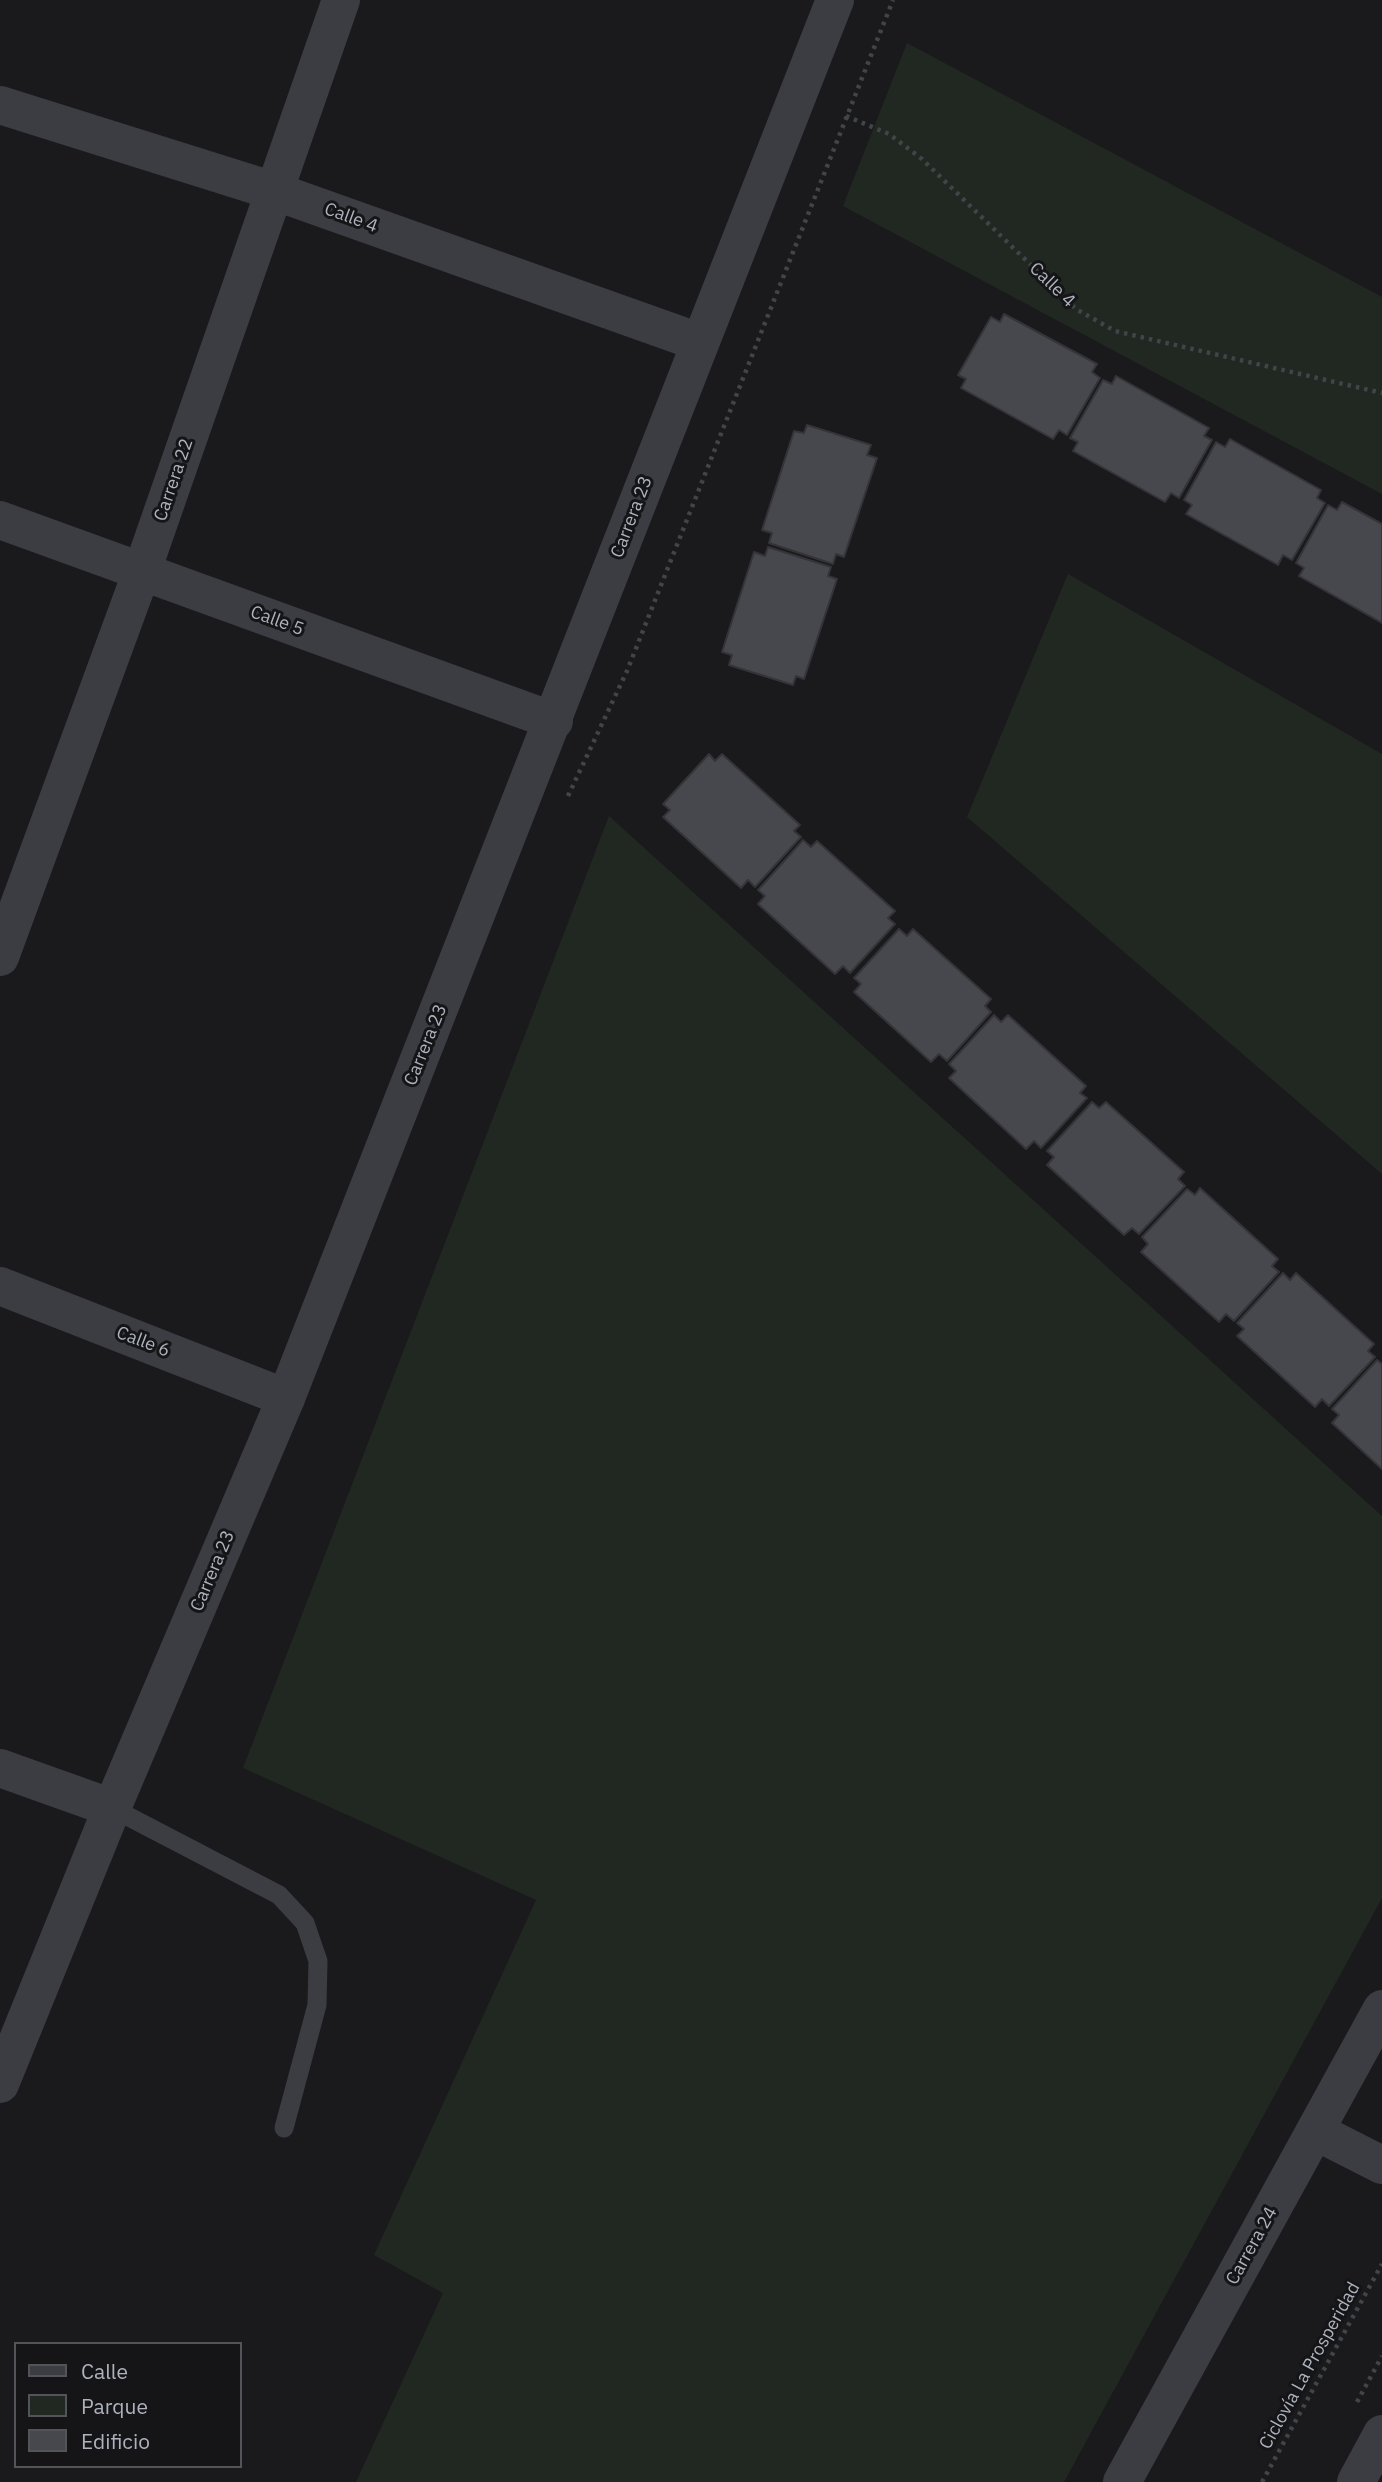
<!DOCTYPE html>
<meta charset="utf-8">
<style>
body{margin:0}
#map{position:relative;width:1382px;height:2482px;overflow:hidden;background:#1a1a1d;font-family:"IBM Plex Sans",sans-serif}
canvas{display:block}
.legend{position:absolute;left:14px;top:2342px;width:228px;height:126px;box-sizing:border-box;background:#151518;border:2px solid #52545a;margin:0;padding:9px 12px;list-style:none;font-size:21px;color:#adb2bc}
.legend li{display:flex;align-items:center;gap:14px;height:35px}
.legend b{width:35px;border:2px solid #52545a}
</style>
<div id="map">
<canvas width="1382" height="2482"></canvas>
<ul class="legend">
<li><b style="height:9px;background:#3b3d42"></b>Calle</li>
<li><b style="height:19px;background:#202821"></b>Parque</li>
<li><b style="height:19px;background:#47484d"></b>Edificio</li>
</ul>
</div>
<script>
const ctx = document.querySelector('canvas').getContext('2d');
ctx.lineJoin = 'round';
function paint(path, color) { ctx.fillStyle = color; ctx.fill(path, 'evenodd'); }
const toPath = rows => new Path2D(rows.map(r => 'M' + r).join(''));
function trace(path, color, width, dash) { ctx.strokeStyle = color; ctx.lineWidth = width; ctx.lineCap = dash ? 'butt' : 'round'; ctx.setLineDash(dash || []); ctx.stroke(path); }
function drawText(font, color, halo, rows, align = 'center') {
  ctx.font = font + ' "IBM Plex Sans",sans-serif'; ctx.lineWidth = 6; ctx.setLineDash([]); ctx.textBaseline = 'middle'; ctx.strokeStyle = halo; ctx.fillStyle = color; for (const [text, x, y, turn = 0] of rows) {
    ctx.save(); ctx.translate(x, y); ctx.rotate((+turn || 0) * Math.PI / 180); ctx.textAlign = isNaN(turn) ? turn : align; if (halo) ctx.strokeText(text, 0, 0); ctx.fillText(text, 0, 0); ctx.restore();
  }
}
const green = toPath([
 [907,43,1382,297,1382,494,843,206],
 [1068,574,1382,754,1382,1174,967,817],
 [609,816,1382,1516,1382,1898,1064,2482,356,2482,443,2293,374,2255,536,1900,243,1768]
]);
const building = toPath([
 [1004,314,1097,364,1092,372,1100,378,1067,435,1059,430,1053,439,961,388,966,379,958,375,991,317,1000,322,1004,314],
 [1116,376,1209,428,1204,436,1212,440,1179,498,1171,493,1165,502,1073,451,1078,442,1070,438,1103,380,1112,384,1116,376],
 [807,425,871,445,867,455,877,458,844,557,836,554,833,564,769,543,772,533,762,530,794,431,804,433,807,425],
 [1230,439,1321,490,1317,498,1325,503,1292,560,1283,555,1278,565,1186,514,1192,505,1184,500,1216,442,1225,447,1230,439],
 [1342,502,1382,524,1382,623,1299,576,1304,568,1296,563,1328,505,1337,510,1342,502],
 [768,547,831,567,828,576,837,579,804,679,796,676,793,685,729,665,732,655,722,652,754,552,765,556,768,547],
 [709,754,715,761,722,754,800,825,794,831,801,837,755,887,748,880,741,888,663,817,670,810,663,804,709,754],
 [803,840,811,847,817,841,895,911,888,918,895,924,850,973,843,966,835,974,758,904,765,896,758,890,803,840],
 [899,929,907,936,913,929,991,999,985,1006,991,1012,947,1061,939,1054,931,1062,854,992,861,984,854,978,899,929],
 [994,1015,1001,1022,1008,1015,1086,1086,1080,1093,1087,1098,1041,1148,1034,1141,1026,1149,949,1078,956,1071,949,1064,994,1015],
 [1092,1102,1099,1108,1106,1102,1184,1172,1178,1179,1185,1186,1139,1234,1132,1228,1124,1235,1047,1165,1054,1157,1047,1151,1092,1102],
 [1200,1188,1278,1259,1272,1266,1279,1272,1234,1321,1226,1314,1219,1322,1141,1252,1148,1244,1142,1237,1187,1189,1195,1195,1200,1188],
 [1283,1273,1290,1280,1296,1273,1374,1344,1368,1351,1375,1357,1329,1406,1322,1399,1315,1407,1237,1336,1244,1329,1237,1323,1283,1273],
 [1377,1360,1382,1364,1382,1469,1332,1423,1339,1415,1332,1409,1377,1360]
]);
const path = toPath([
 [846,116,889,134,922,159,1076,309,1115,331,1382,393],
 [568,796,627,671,893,0],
 [1357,2402,1382,2356],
 [1262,2482,1382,2264]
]);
const service = toPath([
 [112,1808,279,1895,305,1923,318,1961,317,2005,284,2128]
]);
const minor = toPath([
 [0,105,274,191,699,342],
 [0,520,554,721],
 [0,957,142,571,341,0],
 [0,1286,286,1398],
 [0,1768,112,1808],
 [1315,2131,1382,2165]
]);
const tertiary = toPath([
 [0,2084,112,1808,286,1398,835,0],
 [1122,2482,1382,2009],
 [1356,2482,1382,2434]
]);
const streetNames = [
 ["Calle 4",351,218,20],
 ["Calle 4",1052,285,44],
 ["Carrera 22",174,480,-71],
 ["Carrera 23",632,517,-69],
 ["Calle 5",277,621,20],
 ["Carrera 23",426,1045,-68],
 ["Calle 6",143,1342,21],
 ["Carrera 23",213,1571,-67],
 ["Carrera 24",1252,2246,-61],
 ["Ciclovía La Prosperidad",1310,2366,-61]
];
paint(green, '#202821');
paint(building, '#47484d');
trace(building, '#343439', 2);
trace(path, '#414449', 4.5, [3.5, 5]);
trace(service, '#3b3d42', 19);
trace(minor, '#3b3d42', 38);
trace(tertiary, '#3b3d42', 38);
drawText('18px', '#adb2bc', '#151518', streetNames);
</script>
